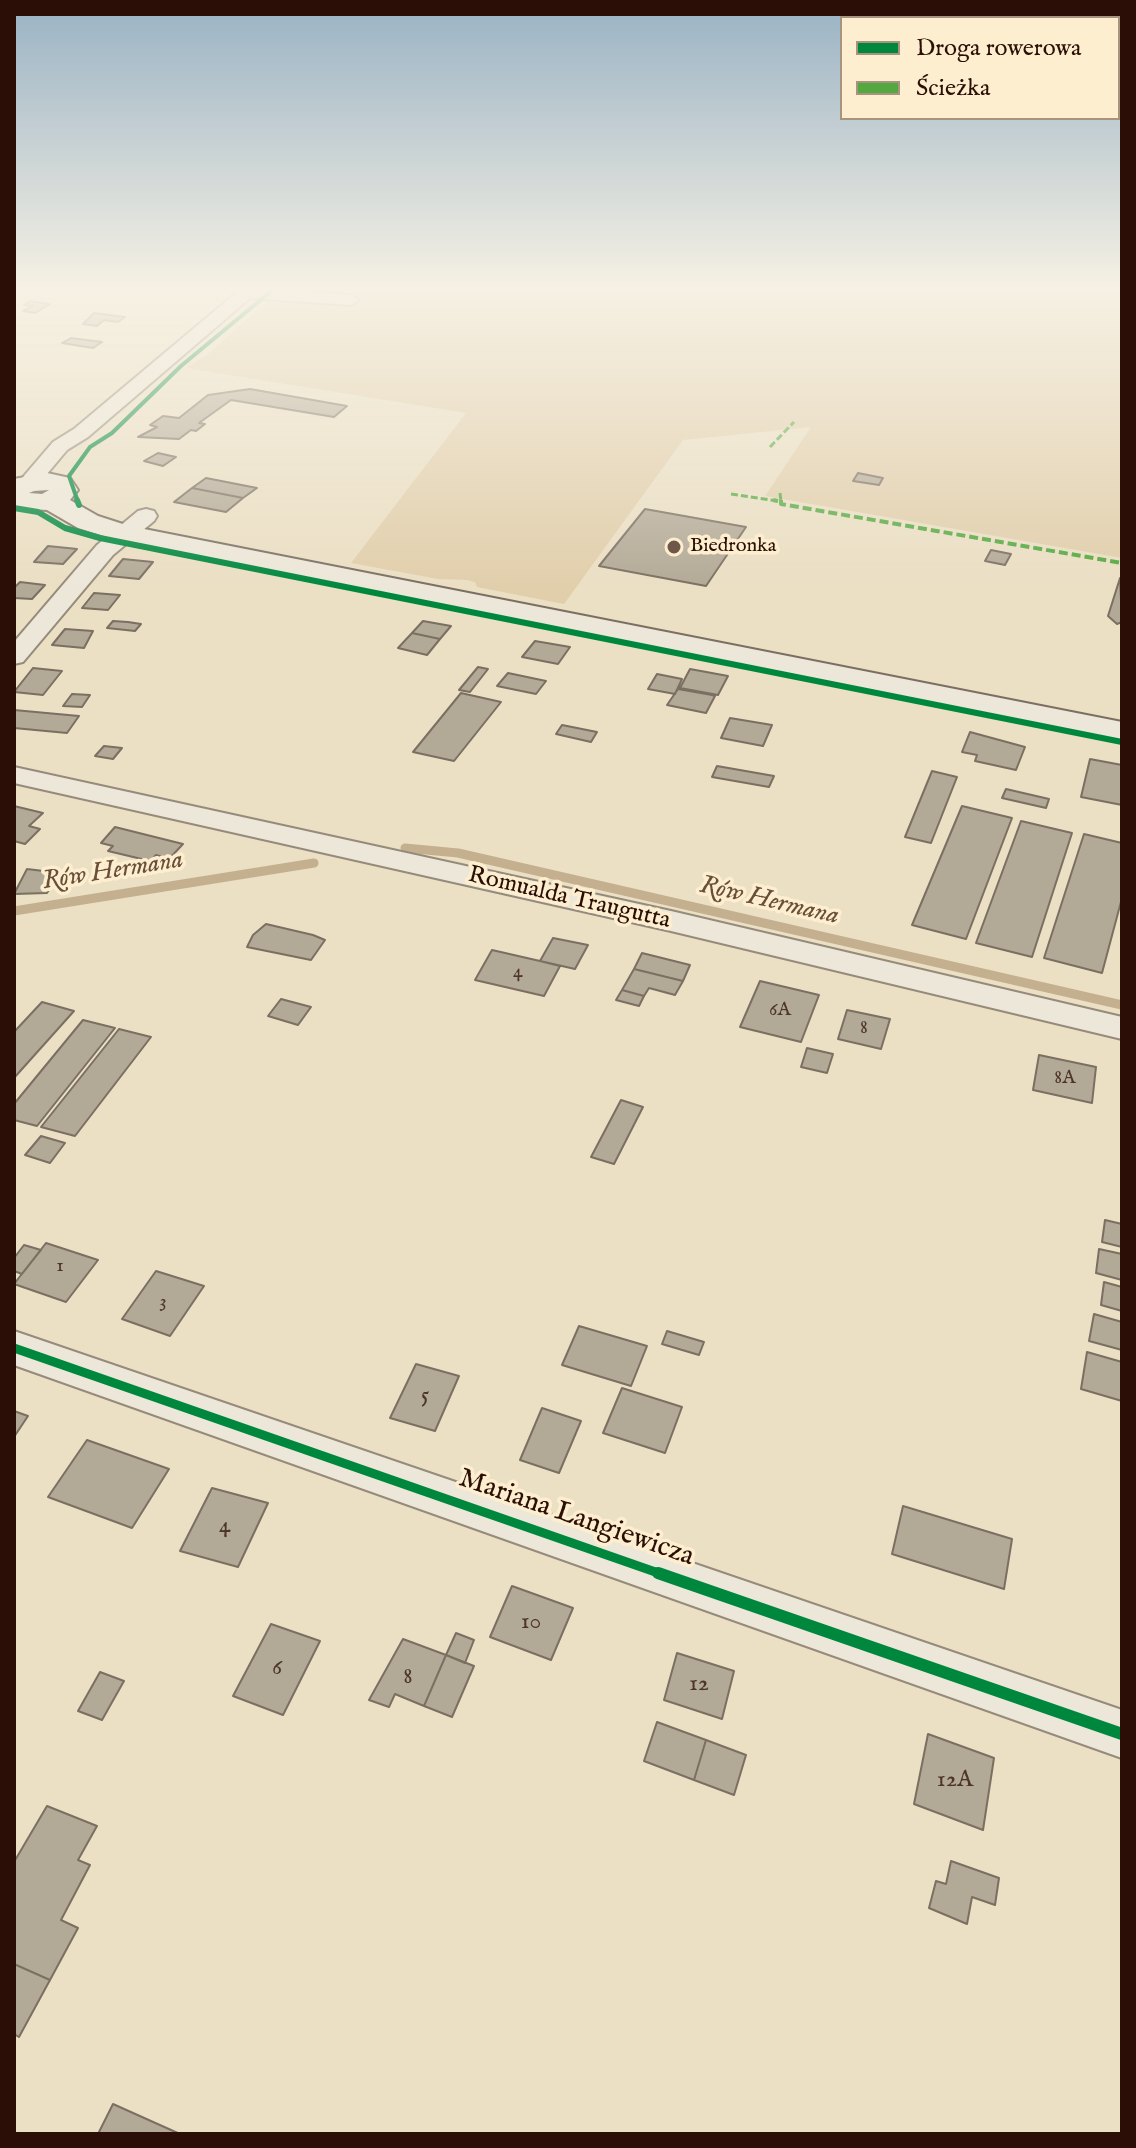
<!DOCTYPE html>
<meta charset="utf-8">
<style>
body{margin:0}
#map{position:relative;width:1136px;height:2148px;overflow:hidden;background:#ebdfc4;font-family:"IM FELL English",serif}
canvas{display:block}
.frame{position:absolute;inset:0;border:16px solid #2b0e05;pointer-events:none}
.legend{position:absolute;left:840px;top:16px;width:280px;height:104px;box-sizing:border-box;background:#fceece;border:2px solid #a8947e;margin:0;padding:10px 14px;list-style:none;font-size:24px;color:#2b0e05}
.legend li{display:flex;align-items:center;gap:16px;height:40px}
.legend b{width:40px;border:2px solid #a8947e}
</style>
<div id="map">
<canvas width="1136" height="2148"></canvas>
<div class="frame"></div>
<ul class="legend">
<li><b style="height:10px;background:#00873e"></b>Droga rowerowa</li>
<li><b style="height:10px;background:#54a840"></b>Ścieżka</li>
</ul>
</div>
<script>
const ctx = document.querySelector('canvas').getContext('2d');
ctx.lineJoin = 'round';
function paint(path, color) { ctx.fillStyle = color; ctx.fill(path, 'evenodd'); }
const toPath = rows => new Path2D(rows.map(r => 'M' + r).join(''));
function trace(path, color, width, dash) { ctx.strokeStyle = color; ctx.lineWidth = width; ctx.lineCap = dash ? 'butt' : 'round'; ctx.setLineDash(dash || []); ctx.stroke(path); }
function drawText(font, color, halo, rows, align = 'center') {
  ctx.font = font + ' "IM FELL English",serif'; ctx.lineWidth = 7; ctx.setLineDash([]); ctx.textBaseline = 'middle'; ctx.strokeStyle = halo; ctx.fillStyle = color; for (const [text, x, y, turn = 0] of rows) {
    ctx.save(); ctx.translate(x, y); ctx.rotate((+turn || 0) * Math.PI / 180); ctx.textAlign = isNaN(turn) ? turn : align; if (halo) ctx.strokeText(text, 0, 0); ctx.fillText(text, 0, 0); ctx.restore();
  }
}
const green = toPath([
 [282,288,1122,288,1122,558,765,496,811,427,683,440,564,604,477,587,475,582,467,580,438,579,351,563,466,413,186,368,207,355]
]);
const stream = toPath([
 [405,848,458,853,1122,1005],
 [14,911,314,863]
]);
const building = toPath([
 [30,301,50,304,35,313,23,311,33,306,24,305,30,301],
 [94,313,125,317,118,322,104,320,97,326,83,324,94,313],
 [71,338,102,342,93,348,62,343,71,338],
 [250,389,347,406,334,417,231,400,199,423,205,424,196,431,191,430,179,439,138,437,157,427,150,425,163,416,179,418,208,395,250,389],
 [158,453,176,457,163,466,144,461,158,453],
 [858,473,883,478,879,485,853,481,858,473],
 [206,478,257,488,243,498,192,488,206,478],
 [192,488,243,498,226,512,174,502,192,488],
 [645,509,746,527,706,586,599,566,645,509],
 [48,546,77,549,63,564,34,562,48,546],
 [991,550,1011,554,1005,565,985,561,991,550],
 [123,559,153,562,139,579,109,576,123,559],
 [1120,578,1122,622,1117,624,1108,616,1120,578],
 [20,582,45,585,32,599,14,598,14,588,20,582],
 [94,593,120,595,108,610,82,608,94,593],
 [113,621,128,622,141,624,135,631,107,628,113,621],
 [423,621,451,626,440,639,412,633,423,621],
 [65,629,93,631,84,648,52,645,65,629],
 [412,633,440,639,427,655,398,648,412,633],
 [535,641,570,647,558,664,522,657,535,641],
 [478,667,488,669,470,692,459,690,478,667],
 [33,668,62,671,43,695,14,692,33,668],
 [690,669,728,676,718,695,680,688,690,669],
 [508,673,546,681,536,694,497,686,508,673],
 [657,674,682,679,675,694,648,689,657,674],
 [678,689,712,695,715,696,706,713,667,705,678,689],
 [461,693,501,702,454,761,413,752,461,693],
 [72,694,90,695,82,707,63,706,72,694],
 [14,710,79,716,67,733,14,728,14,710],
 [730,718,772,725,763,746,721,738,730,718],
 [562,725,597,732,591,742,556,734,562,725],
 [970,732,1025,747,1016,770,975,761,977,755,962,752,970,732],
 [104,746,122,748,113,759,95,756,104,746],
 [1090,759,1122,765,1122,805,1081,797,1090,759],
 [717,766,774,776,769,787,712,777,717,766],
 [932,771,957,777,931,843,905,837,932,771],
 [1006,789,1049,799,1046,808,1002,798,1006,789],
 [14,806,43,813,29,826,40,829,25,844,14,841,14,806],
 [962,806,1012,818,966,939,912,925,962,806],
 [1021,821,1072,833,1032,957,976,943,1021,821],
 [115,827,183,844,169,859,156,855,150,861,108,851,113,846,101,843,115,827],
 [1084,834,1122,843,1122,898,1102,973,1044,958,1084,834],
 [27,869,60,873,47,893,14,894,27,869],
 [266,924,313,935,325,940,311,960,247,947,253,935,266,924],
 [553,938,588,945,575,969,540,961,553,938],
 [492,950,540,961,560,966,544,996,475,980,492,950],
 [642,953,690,965,683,981,634,969,642,953],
 [634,969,683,981,675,995,649,988,644,996,622,990,634,969],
 [760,981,819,995,801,1042,740,1027,760,981],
 [622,990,644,996,639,1006,616,1000,622,990],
 [281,999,311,1007,298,1025,268,1016,281,999],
 [42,1002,74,1011,14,1078,14,1032,42,1002],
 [847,1010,890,1019,881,1049,838,1039,847,1010],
 [83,1020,115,1028,37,1126,14,1120,14,1104,83,1020],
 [119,1029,151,1037,75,1136,41,1127,119,1029],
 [807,1048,833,1054,827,1073,801,1067,807,1048],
 [1039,1055,1096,1067,1092,1103,1033,1090,1039,1055],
 [621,1100,643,1107,614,1164,591,1157,621,1100],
 [41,1136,65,1143,50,1163,25,1155,41,1136],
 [1105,1220,1122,1224,1122,1247,1102,1242,1105,1220],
 [46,1243,98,1260,66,1302,14,1284,46,1243],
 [24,1245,41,1250,22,1274,14,1271,14,1258,24,1245],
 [1099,1249,1122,1254,1122,1280,1096,1273,1099,1249],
 [156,1271,204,1286,170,1336,122,1319,156,1271],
 [1104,1282,1122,1287,1122,1311,1101,1305,1104,1282],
 [1094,1314,1122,1322,1122,1350,1089,1341,1094,1314],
 [579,1326,647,1346,631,1386,562,1365,579,1326],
 [667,1331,704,1342,699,1355,662,1344,667,1331],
 [1087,1352,1122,1362,1122,1401,1081,1389,1087,1352],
 [416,1364,459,1376,435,1431,390,1418,416,1364],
 [622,1388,682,1407,665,1453,603,1433,622,1388],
 [542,1408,581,1421,559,1473,520,1460,542,1408],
 [14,1411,28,1416,14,1437,14,1411],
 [87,1440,169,1469,132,1528,48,1497,87,1440],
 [212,1488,268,1503,238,1567,180,1551,212,1488],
 [903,1506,1012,1539,1004,1589,892,1554,903,1506],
 [512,1586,573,1608,551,1660,490,1637,512,1586],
 [271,1624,320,1641,283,1715,233,1696,271,1624],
 [456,1633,474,1640,465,1663,446,1655,456,1633],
 [403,1639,446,1655,424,1706,395,1694,389,1707,369,1700,403,1639],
 [677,1653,734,1671,722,1719,664,1700,677,1653],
 [446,1655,474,1666,452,1717,424,1706,446,1655],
 [100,1672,124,1681,102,1720,78,1711,100,1672],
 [657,1722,706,1740,694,1780,644,1761,657,1722],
 [928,1734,994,1758,983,1830,914,1804,928,1734],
 [706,1740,746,1755,734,1795,694,1780,706,1740],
 [47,1806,97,1826,78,1860,90,1865,61,1920,78,1928,50,1980,14,1964,14,1862,47,1806],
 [951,1861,999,1878,995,1905,972,1897,967,1924,929,1908,936,1881,946,1884,951,1861],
 [14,1964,50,1980,19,2037,14,2034,14,1964],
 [113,2104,180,2134,98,2134,113,2104]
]);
const street = toPath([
 [242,288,351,295,359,300,351,305,250,298,88,437,67,450,36,487,22,487,18,483,53,442,74,429,242,288],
 [146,509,154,511,157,516,154,521,113,555,23,662,14,664,14,642,97,545,138,511,146,509],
 [14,767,671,911,1122,1017,1122,1039,671,931,14,783,14,767],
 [14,1331,1122,1710,1122,1758,14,1365,14,1331]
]);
const secondary = toPath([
 [47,473,70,478,78,490,70,500,98,516,129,526,1122,722,1122,742,123,542,78,528,47,510,14,508,14,479,47,473],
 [49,490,42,494,29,493,34,491,49,490]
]);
const quietFar1 = toPath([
 [770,447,794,422],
 [780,493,781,502],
 [731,494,778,501]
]);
const quiet = toPath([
 [773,500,778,501],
 [781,500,781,504,1122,563]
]);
const cyclewayFar3 = toPath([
 [78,502,69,476,90,447,112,433,181,366,275,288]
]);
const cyclewayFar2 = toPath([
 [77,500,79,505],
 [14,508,38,512,65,528,100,538,1122,742]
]);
const cyclewayFar1 = toPath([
 [14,1348,664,1575]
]);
const cycleway = toPath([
 [658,1573,1122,1734]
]);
const markers = [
 [674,547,8,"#6e5748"]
];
const farPoinames = [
 ["Biedronka",690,547]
];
const numberNames = [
 ["4",518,973],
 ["6A",780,1011],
 ["8",864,1029],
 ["8A",1065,1079],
 ["1",60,1267],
 ["3",163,1303]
];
const streetNames = [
 ["Romualda Traugutta",569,899,13]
];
const nearNumbernames = [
 ["5",425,1397],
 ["4",225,1527],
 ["10",531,1623],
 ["6",277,1669],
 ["8",408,1678],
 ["12",699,1685],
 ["12A",955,1781]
];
const waterNames = [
 ["Rów Hermana",113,872,-9],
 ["Rów Hermana",769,902,13]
];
const nearStreetnames = [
 ["Mariana Langiewicza",576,1519,19]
];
paint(green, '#e1ceab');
trace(stream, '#c4b08f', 9);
paint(building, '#b3a997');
trace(building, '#7b6f62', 2);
trace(street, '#968b7b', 4);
trace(secondary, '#7b6f62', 4);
paint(street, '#ede7d9');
paint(secondary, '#ede7d9');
trace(quietFar1, '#54a840', 3, [7, 3]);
trace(quiet, '#54a840', 4, [9, 4]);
trace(cyclewayFar3, '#00873e', 4);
trace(cyclewayFar2, '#00873e', 6);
trace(cyclewayFar1, '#00873e', 9);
trace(cycleway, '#00873e', 12);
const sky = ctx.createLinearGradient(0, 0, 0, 589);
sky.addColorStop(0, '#99b2c4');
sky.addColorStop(0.49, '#f6f1e4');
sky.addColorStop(1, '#f6f1e400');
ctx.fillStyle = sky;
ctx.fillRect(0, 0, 1136, 589);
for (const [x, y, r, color] of markers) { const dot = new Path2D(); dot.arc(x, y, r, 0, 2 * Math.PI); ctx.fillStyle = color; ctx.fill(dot); trace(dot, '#fceece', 3); }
drawText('20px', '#2b0e05', '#fceece', farPoinames, 'left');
drawText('20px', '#4d352a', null, numberNames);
drawText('24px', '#2b0e05', '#fceece', streetNames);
drawText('24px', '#4d352a', null, nearNumbernames);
drawText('italic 26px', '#694e39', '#fceece', waterNames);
drawText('28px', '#2b0e05', '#fceece', nearStreetnames);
</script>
